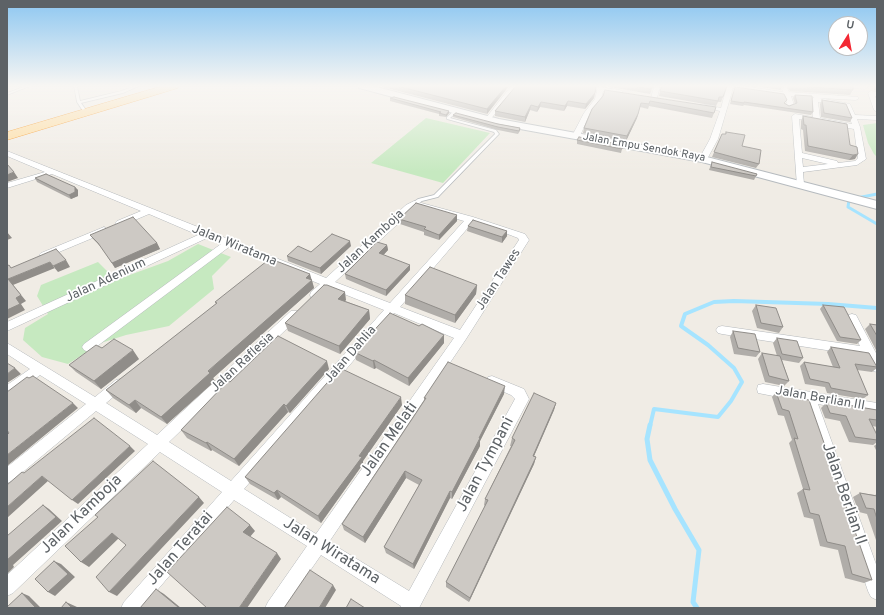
<!DOCTYPE html>
<style>
body{margin:0}
#map{position:relative;width:884px;height:615px;overflow:hidden;background:#f0ece5;font-family:Overpass,sans-serif}
canvas{display:block}
.frame{position:absolute;inset:0;border:8px solid #5d6266;pointer-events:none}
.north{position:absolute;left:828px;top:16px;width:40px;height:40px;box-sizing:border-box;background:#fff;border:1px solid #bec0c2;border-radius:50%;rotate:11deg;font-size:11px;font-weight:700;line-height:16px;text-align:center;color:#5d6266}
.north::after{content:'';display:block;margin:auto;width:14px;height:18px;background:#f32834;clip-path:polygon(50% 0,100% 100%,50% 72%,0 100%)}
</style>
<div id="map">
<canvas width="884" height="615"></canvas>
<div class="frame"></div>
<div class="north">U</div>
</div>
<script>
const ctx = document.querySelector('canvas').getContext('2d');
ctx.lineJoin = 'round';
function paint(path, color) { ctx.fillStyle = color; ctx.fill(path, 'evenodd'); }
const toPath = rows => new Path2D(rows.map(r => 'M' + r).join(''));
function trace(path, color, width, dash) { ctx.strokeStyle = color; ctx.lineWidth = width; ctx.lineCap = dash ? 'butt' : 'round'; ctx.setLineDash(dash || []); ctx.stroke(path); }
function drawText(font, color, halo, rows, align = 'center') {
  ctx.font = font + ' Overpass,sans-serif'; ctx.lineWidth = 3.5; ctx.setLineDash([]); ctx.textBaseline = 'middle'; ctx.strokeStyle = halo; ctx.fillStyle = color; for (const [text, x, y, turn = 0] of rows) {
    ctx.save(); ctx.translate(x, y); ctx.rotate((+turn || 0) * Math.PI / 180); ctx.textAlign = isNaN(turn) ? turn : align; if (halo) ctx.strokeText(text, 0, 0); ctx.fillText(text, 0, 0); ctx.restore();
  }
}
const green = toPath([
 [426,118,490,133,443,183,371,163],
 [877,123,877,157,874,154,868,143,863,125],
 [198,244,231,257,212,276,214,289,169,326,126,335,101,343,68,364,42,357,23,340,25,328,48,314,37,296,41,285,98,262,116,280,168,261]
]);
const streamFar2 = toPath([
 [857,198,877,194],
 [851,199,849,200,848,207,877,224]
]);
const streamFar1 = toPath([
 [650,426,654,409,718,417,731,401,742,382,734,368,708,345,681,326,685,314,714,302,734,301,828,304,877,308]
]);
const stream = toPath([
 [650,425,647,439,650,460,675,509,699,550,693,602,697,608]
]);
const service = toPath([
 [26,86,30,86,7,95,7,93,26,86],
 [74,86,77,86,80,101,121,91,135,86,139,86,123,93,81,103,88,113,86,114,85,114,77,102,74,86],
 [455,110,458,111,450,118,496,130,499,134,438,197,422,201,416,205,412,205,412,203,418,199,434,195,495,134,494,132,447,119,447,117,455,110]
]);
const minor = toPath([
 [511,86,517,86,490,120,486,120,486,118,511,86],
 [577,86,593,86,620,90,623,92,620,94,603,91,601,99,590,113,580,136,576,138,572,136,584,113,595,99,597,90,577,86],
 [654,86,660,86,657,98,654,100,651,98,654,86],
 [727,86,744,86,783,92,782,89,785,87,787,88,789,92,858,97,859,98,856,100,819,98,850,104,855,115,877,116,877,120,857,119,860,127,866,159,857,165,803,172,804,184,800,186,797,186,792,116,795,114,813,117,812,99,814,97,791,96,794,105,787,107,784,105,787,103,784,95,733,88,718,139,706,161,700,161,699,159,710,139,720,111,699,106,702,104,721,108,727,86],
 [818,102,845,106,852,124,820,118,818,102],
 [799,119,854,129,858,158,855,161,838,163,837,161,802,153,799,119],
 [802,158,828,164,803,167,802,158],
 [845,86,867,86,868,87,865,89,848,88,845,86],
 [871,91,877,92,877,96,875,96,877,101,877,112,874,110,868,93,871,91],
 [7,151,326,278,406,205,414,201,473,217,525,234,529,240,466,339,329,542,409,591,515,399,511,395,488,385,486,381,488,377,492,376,524,389,529,399,419,608,400,608,401,606,321,555,284,608,265,608,268,602,307,546,234,500,142,608,121,608,124,602,222,492,160,452,13,593,7,596,7,575,148,444,96,411,12,481,7,483,7,467,86,404,40,375,12,396,7,397,7,385,30,369,7,354,7,343,95,397,116,380,120,379,124,380,126,384,124,388,106,403,157,435,291,311,299,311,301,314,299,317,169,442,231,481,384,310,329,288,319,298,311,298,310,295,311,292,320,284,229,247,92,350,88,352,84,350,82,347,84,344,221,244,207,238,7,331,7,322,198,235,149,214,123,225,117,225,115,223,117,221,141,211,52,174,7,188,7,183,45,172,7,156,7,151],
 [416,207,464,221,390,303,335,282,416,207],
 [472,223,505,233,518,238,519,240,460,330,400,307,472,223],
 [394,313,454,338,316,534,244,489,394,313],
 [104,227,109,230,107,232,47,257,41,257,39,255,41,253,104,227],
 [852,314,856,315,877,355,877,372,873,371,865,356,722,334,718,333,716,330,718,327,722,326,860,346,846,318,848,315,852,314],
 [763,384,877,403,877,415,818,404,877,567,877,600,871,597,868,591,804,402,758,393,757,389,758,385,763,384]
]);
const secondary = toPath([
 [358,86,373,86,499,119,703,156,877,201,877,209,702,162,498,125,359,88,358,86]
]);
const trunk = toPath([
 [162,86,179,86,178,88,7,140,7,132,162,86]
]);
const wall = toPath([
 [83,86,131,86,128,87,83,87],
 [379,86,509,86,487,114],
 [604,86,653,86,650,94],
 [661,86,727,86,721,102,718,102,716,106,659,96],
 [755,86,785,86,782,87,781,90],
 [786,86,853,86,853,90,850,95,790,91],
 [873,86,877,86,877,91,874,90],
 [596,87,594,98,585,109,567,106,564,111,540,107,537,112,530,110,525,122,495,116,495,111],
 [735,87,785,103,789,106,795,104,793,98,795,95,813,112,811,115,744,105,743,106,730,104],
 [605,90,714,113,712,118,649,106,648,109,640,107,637,118,626,141,583,133,584,128,603,96],
 [390,98,449,111,449,113,446,117,439,116,439,114,390,101],
 [822,100,852,118,850,122,821,117,820,104],
 [453,115,520,128,520,131,518,134,498,130,453,117],
 [803,116,850,145,855,159,849,160,805,151,803,130,801,129,801,121],
 [726,132,742,146,759,164,756,168,712,157,722,134,725,134],
 [577,140,623,145,621,153,577,144],
 [712,162,756,176,754,180,709,170],
 [35,178,75,187,78,190,78,196,71,199,37,182],
 [399,219,457,221,439,240,424,235,424,232,400,224],
 [468,226,507,231,507,236,502,243,467,231],
 [90,235,157,243,160,249,115,268,102,248,94,240],
 [387,245,388,250,383,255,410,270,386,296,346,279,345,274],
 [351,246,321,274,288,261,287,256],
 [273,263,312,280,314,288,213,378,215,381,167,424,141,408,136,413,113,398,106,390,216,304,215,302],
 [477,285,476,294,455,323,405,304,405,295],
 [346,300,345,301,369,310,370,319,340,354,288,331,285,323],
 [756,305,783,327,779,333,757,328,752,311],
 [823,305,861,340,857,344,837,341,820,309],
 [870,324,877,325,877,352,865,329],
 [733,331,760,352,756,357,734,354,730,337],
 [444,335,444,343,409,386,376,368,374,369,356,360,354,352],
 [777,338,803,358,799,363,782,360,789,381,784,386,765,382,758,359,762,353,777,356,773,343],
 [831,347,877,367,877,368,872,372,857,370,868,395,863,399,827,393,825,387,805,384,800,366,804,362,833,367,827,352],
 [139,359,101,389,76,372,69,365],
 [329,369,290,413,288,412,239,466,212,450,211,451,187,438,181,430,230,382],
 [776,392,794,395,872,580,864,583,845,578,838,550,820,546,813,519,804,517,797,493,803,489,789,443,792,440,784,416,778,415,772,397],
 [504,394,480,441,480,446,452,499,450,498,414,569,386,553,384,547,419,485,406,478,365,543,344,530,342,524,424,400,424,398],
 [830,402,877,410,877,427,873,426,877,440,877,442,873,445,849,442,840,421,825,418,821,408,826,403,829,403],
 [556,403,554,410,534,456,536,457,534,464,469,602,446,587,446,582,485,506,484,505,485,499,511,446,510,446,512,438],
 [402,405,363,461,363,464,321,523,281,497,278,500,250,484,245,477],
 [877,444,877,452,874,446],
 [860,493,875,495,877,494,877,543,867,514,859,512,853,497]
]);
const shadedWall = toPath([
 [506,86,509,86,487,114,487,109],
 [595,93,594,98,585,109,586,104],
 [568,101,567,106,564,111,565,106],
 [541,102,540,107,537,112,538,107],
 [531,105,530,110,525,122,525,117],
 [449,111,449,113,446,117,446,115],
 [638,114,637,118,626,141,627,136],
 [858,154,855,159,849,160,853,155],
 [14,172,18,178,7,182,7,175],
 [75,187,78,190,78,196,71,199,69,195],
 [457,215,457,221,439,240,439,235],
 [507,231,507,236,502,243,502,237],
 [7,232,12,238,7,240],
 [350,241,351,246,321,274,320,268],
 [157,243,160,249,115,268,112,263],
 [387,245,388,250,380,259,379,253],
 [66,260,70,267,58,272,53,266],
 [50,262,55,268,13,285,26,301,21,304,25,310,7,319,7,310,16,298,8,279],
 [410,265,410,270,386,296,386,290],
 [310,274,314,288,213,378,215,381,167,424,161,417],
 [477,285,476,294,455,323,455,315],
 [345,292,346,300,340,307,338,299],
 [369,310,370,319,340,354,339,346],
 [444,335,444,343,409,386,408,378],
 [133,350,139,359,101,389,94,381],
 [374,360,376,368,374,369,373,361],
 [327,361,329,369,290,413,286,406],
 [15,368,21,374,7,383,7,374],
 [505,386,504,394,480,441,480,446,452,499,452,492],
 [401,397,402,405,363,461,363,464,321,523,318,516,359,456],
 [135,400,141,408,136,413,129,405],
 [73,403,78,408,7,466,7,455],
 [556,403,554,410,531,463,533,456],
 [284,404,288,412,239,466,234,459],
 [207,442,212,450,211,451,206,443],
 [130,446,135,451,78,504,72,500],
 [536,457,534,464,469,602,470,598],
 [405,471,406,478,365,543,363,537],
 [42,476,48,481,7,518,7,507],
 [277,490,281,497,278,500,274,493],
 [450,491,450,498,414,569,413,564],
 [199,497,204,503,117,596,109,592],
 [43,505,49,509,62,521,13,565,14,567,7,574,7,560],
 [250,525,255,531,249,538,243,532],
 [112,533,119,538,89,567,81,562],
 [277,553,281,559,247,608,239,608],
 [54,561,61,564,75,577,55,596,48,592],
 [333,585,336,590,325,608,319,608],
 [156,589,164,594,181,608,178,608],
 [22,593,29,596,41,608,34,608],
 [66,602,77,607,78,608,72,608]
]);
const building = toPath([
 [397,86,506,86,487,109,397,86],
 [516,86,591,86,596,87,595,93,586,104,568,101,565,106,541,102,538,107,531,105,525,117,495,111,516,86],
 [632,86,653,86,651,89,632,86],
 [662,86,727,86,723,97,719,97,718,101,660,91,662,86],
 [797,86,853,86,853,90,797,86],
 [735,87,784,94,787,100,784,103,789,106,797,103,795,95,812,96,813,112,744,102,744,103,731,101,735,87],
 [605,90,716,107,714,113,650,101,649,104,641,103,638,114,627,136,584,128,592,109,603,96,605,90],
 [394,97,449,111,446,115,439,113,441,112,390,98,394,97],
 [822,100,846,104,852,118,824,113,822,100],
 [456,113,498,124,520,128,519,131,498,127,453,115,456,113],
 [803,116,847,124,850,145,857,147,858,154,853,155,808,146,806,125,804,125,803,116],
 [726,132,745,135,742,146,761,150,759,164,714,152,722,134,726,134,726,132],
 [579,137,623,145,622,149,577,140,579,137],
 [712,162,757,174,756,176,711,167,712,162],
 [7,164,14,172,7,175,7,164],
 [46,174,75,187,75,192,69,195,35,178,46,174],
 [416,203,457,215,439,235,424,229,426,227,399,219,416,203],
 [133,217,157,243,112,263,98,243,90,235,133,217],
 [473,220,507,231,502,237,468,226,473,220],
 [332,234,350,241,320,268,287,256,298,246,311,252,332,234],
 [377,242,387,245,379,253,410,265,386,290,345,274,377,242],
 [56,249,66,260,53,266,50,262,8,279,21,295,16,298,20,304,7,310,7,266,9,265,11,268,56,249],
 [267,261,273,263,276,261,310,274,306,278,312,280,208,371,210,373,161,417,135,400,129,405,106,390,217,303,215,302,267,261],
 [430,267,477,285,455,315,405,295,430,267],
 [324,285,327,285,345,292,338,299,369,310,339,346,285,323,324,285],
 [756,305,776,308,783,327,761,323,756,305],
 [823,305,844,307,861,340,840,337,823,305],
 [390,313,419,326,422,324,444,335,408,378,374,360,373,361,354,352,390,313],
 [870,324,877,325,877,336,870,324],
 [733,331,755,334,760,352,738,348,733,331],
 [278,336,327,361,286,406,284,404,234,459,207,442,206,443,181,430,228,381,230,382,278,336],
 [777,338,797,341,803,358,782,354,777,338],
 [114,339,133,350,94,381,69,365,96,345,102,348,114,339],
 [831,347,869,353,877,367,855,364,868,395,831,388,829,383,810,379,804,362,840,368,831,347],
 [762,353,780,356,789,381,769,376,762,353],
 [448,362,505,386,479,438,480,438,452,492,450,491,413,564,384,547,422,480,405,471,363,537,342,524,426,398,424,398,448,362],
 [7,363,15,368,7,374,7,363],
 [340,368,401,397,359,456,362,457,318,516,277,490,274,493,245,477,340,368],
 [33,376,73,403,7,455,7,435,9,433,7,430,7,392,27,377,29,378,33,376],
 [776,392,794,395,795,398,809,400,872,580,852,574,845,546,827,542,819,515,810,513,803,489,810,490,794,438,798,439,789,411,782,409,776,392],
 [534,393,556,403,533,456,536,457,470,598,446,582,488,500,485,499,515,440,512,438,534,393],
 [830,402,877,410,877,420,869,419,877,435,877,440,855,437,846,416,830,413,826,403,831,403,830,402],
 [94,418,130,446,72,500,42,476,7,507,7,485,22,472,24,473,94,418],
 [153,461,199,497,109,592,96,577,126,545,112,533,81,562,65,546,98,517,95,515,153,461],
 [860,493,877,496,877,519,874,509,866,508,860,493],
 [43,505,56,517,7,560,7,536,43,505],
 [227,507,250,525,243,532,277,553,239,608,207,608,167,572,227,507],
 [54,561,68,574,48,592,35,579,54,561],
 [310,570,333,585,319,608,284,608,310,570],
 [156,589,178,607,178,608,140,608,156,589],
 [22,593,35,607,34,608,7,608,7,607,22,593],
 [351,599,365,608,346,608,351,599],
 [66,602,72,608,61,608,66,602]
]);
const farStreetnames = [
 ["Jalan Empu Sendok Raya",644,148,10]
];
const streetNames = [
 ["Jalan Kamboja",371,242,-43],
 ["Jalan Wiratama",234,246,22],
 ["Jalan Tawes",499,280,-57],
 ["Jalan Adenium",106,281,-25],
 ["Jalan Dahlia",351,355,-49],
 ["Jalan Raflesia",243,363,-43],
 ["Jalan Berlian III",820,399,10]
];
const nearStreetnames = [
 ["Jalan Melati",390,440,-55],
 ["Jalan Tympani",486,465,-62],
 ["Jalan Berlian II",843,494,71],
 ["Jalan Kamboja",82,515,-44],
 ["Jalan Teratai",181,549,-49],
 ["Jalan Wiratama",331,552,32]
];
paint(green, '#c6e9c0');
trace(streamFar2, '#a6e4ff', 3);
trace(streamFar1, '#a6e4ff', 4);
trace(stream, '#a6e4ff', 5);
trace(service, '#b5b9bc', 1.5);
trace(minor, '#b5b9bc', 1);
trace(secondary, '#b6bbbf', 2);
trace(trunk, '#f58600', 1);
paint(service, '#fff');
paint(minor, '#fff');
paint(secondary, '#fff');
paint(trunk, '#ffdc9c');
paint(wall, '#b0ada9');
paint(shadedWall, '#908d89');
paint(building, '#cdc9c4');
trace(building, '#908d89', 1);
const sky = ctx.createLinearGradient(0, 0, 0, 172);
sky.addColorStop(0, '#8dc7f1');
sky.addColorStop(0.5, '#f8f6f3');
sky.addColorStop(1, '#f8f6f300');
ctx.fillStyle = sky;
ctx.fillRect(0, 0, 884, 172);
drawText('11px', '#5d6266', '#fff', farStreetnames);
drawText('13px', '#5d6266', '#fff', streetNames);
drawText('16px', '#5d6266', '#fff', nearStreetnames);
</script>
